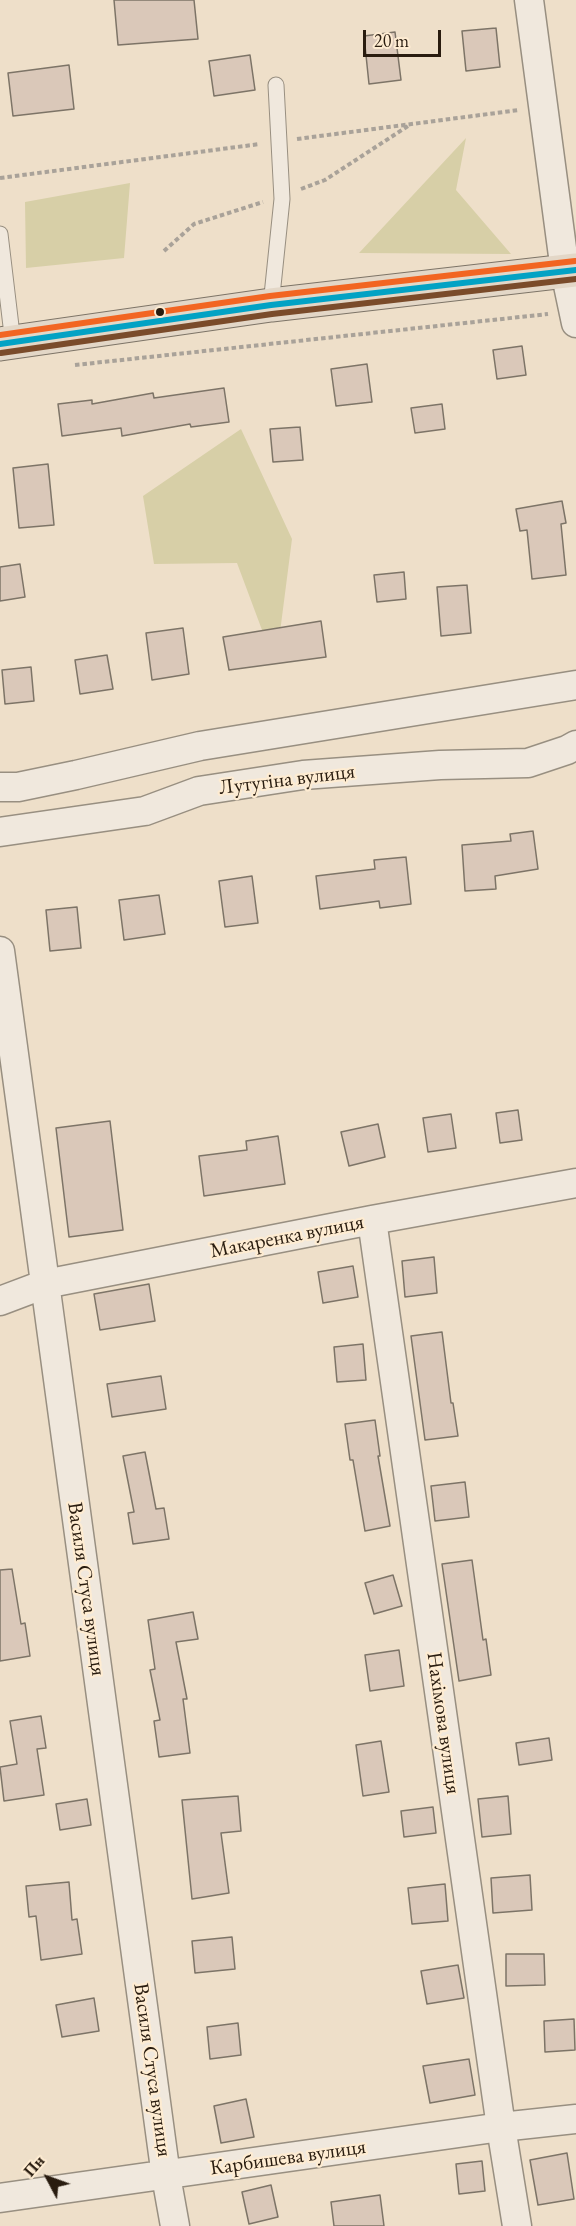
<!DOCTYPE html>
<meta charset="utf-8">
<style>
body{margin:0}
#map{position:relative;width:576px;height:2226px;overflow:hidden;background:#eedfc9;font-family:"EB Garamond",serif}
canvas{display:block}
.north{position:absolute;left:18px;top:2148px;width:60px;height:60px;-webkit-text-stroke:4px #feecd2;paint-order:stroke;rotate:311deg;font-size:16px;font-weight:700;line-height:24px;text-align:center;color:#291c0f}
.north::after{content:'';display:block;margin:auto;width:21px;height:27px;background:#291c0f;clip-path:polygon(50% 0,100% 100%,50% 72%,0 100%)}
.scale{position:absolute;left:363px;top:30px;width:78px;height:27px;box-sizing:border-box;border:3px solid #291c0f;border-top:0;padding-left:8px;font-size:18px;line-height:21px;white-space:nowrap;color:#291c0f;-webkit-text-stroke:4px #feecd2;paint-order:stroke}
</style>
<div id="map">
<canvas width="576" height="2226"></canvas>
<div class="north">Пн</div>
<div class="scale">20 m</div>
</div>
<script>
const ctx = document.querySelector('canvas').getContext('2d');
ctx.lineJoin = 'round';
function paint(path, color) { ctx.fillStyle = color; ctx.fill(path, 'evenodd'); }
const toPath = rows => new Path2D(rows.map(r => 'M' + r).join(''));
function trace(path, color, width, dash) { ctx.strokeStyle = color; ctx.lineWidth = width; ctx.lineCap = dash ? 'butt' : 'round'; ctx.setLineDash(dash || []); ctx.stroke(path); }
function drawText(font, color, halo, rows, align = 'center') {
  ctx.font = font + ' "EB Garamond",serif'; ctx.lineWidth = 4.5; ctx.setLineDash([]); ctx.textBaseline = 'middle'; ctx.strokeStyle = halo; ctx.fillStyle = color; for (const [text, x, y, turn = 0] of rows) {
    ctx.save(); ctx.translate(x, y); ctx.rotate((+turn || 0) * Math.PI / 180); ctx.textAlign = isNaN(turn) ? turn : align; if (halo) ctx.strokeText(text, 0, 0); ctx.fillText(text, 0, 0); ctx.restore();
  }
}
const green = toPath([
 [466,138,456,190,511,254,359,253],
 [130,183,124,258,26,268,25,202],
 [241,429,292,539,279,640,265,638,237,563,154,564,143,496]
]);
const building = toPath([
 [114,0,194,0,198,39,118,45,114,0],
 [496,28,500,67,466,71,462,31,496,28],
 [395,32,401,80,369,84,364,36,395,32],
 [250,55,255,90,214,96,209,61,250,55],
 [69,65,74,109,13,116,8,73,69,65],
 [522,346,526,375,497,379,493,350,522,346],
 [367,364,372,402,336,406,331,369,367,364],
 [224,388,229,422,191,427,190,424,122,436,121,428,62,436,58,404,92,400,92,404,153,393,154,398,224,388],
 [442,404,445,429,415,433,411,408,442,404],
 [300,427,303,460,273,462,270,429,300,427],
 [48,464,54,525,19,528,13,468,48,464],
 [562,501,566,523,561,524,566,575,532,579,527,530,520,531,516,509,562,501],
 [20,564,25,597,0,601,0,567,20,564],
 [404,572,406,599,377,602,374,575,404,572],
 [467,585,471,633,441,636,437,587,467,585],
 [321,621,326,657,229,670,223,637,321,621],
 [183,628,189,674,152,680,146,633,183,628],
 [107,655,113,689,80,694,75,660,107,655],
 [31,667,34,701,5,704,2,670,31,667],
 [533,831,538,869,495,876,496,889,465,891,462,845,511,841,510,834,533,831],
 [406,857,411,904,380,908,379,901,320,909,316,876,375,869,374,860,406,857],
 [252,876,258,923,225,927,219,881,252,876],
 [159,895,165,934,124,940,119,900,159,895],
 [77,907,81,948,50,951,46,910,77,907],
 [518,1110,522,1140,500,1143,496,1113,518,1110],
 [451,1114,456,1148,428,1152,423,1118,451,1114],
 [110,1121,123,1230,69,1237,56,1128,110,1121],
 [378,1124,385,1157,349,1166,341,1132,378,1124],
 [278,1136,285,1184,204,1196,199,1156,247,1150,246,1141,278,1136],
 [434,1257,437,1293,405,1297,402,1261,434,1257],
 [353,1266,358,1297,323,1303,318,1272,353,1266],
 [149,1284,155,1321,100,1330,94,1294,149,1284],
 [442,1332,451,1403,453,1403,458,1436,425,1440,411,1336,442,1332],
 [363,1344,366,1380,337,1382,334,1347,363,1344],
 [161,1376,166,1409,112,1417,107,1384,161,1376],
 [375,1420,380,1456,378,1456,390,1526,365,1531,353,1460,350,1460,345,1424,375,1420],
 [145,1452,156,1509,164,1508,169,1539,133,1544,128,1513,134,1512,123,1456,145,1452],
 [465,1482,469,1517,435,1521,431,1486,465,1482],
 [472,1560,483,1640,486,1639,491,1675,459,1681,442,1564,472,1560],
 [12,1569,21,1624,25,1623,30,1656,0,1661,0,1570,12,1569],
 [393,1575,402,1606,374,1614,365,1583,393,1575],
 [193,1612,198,1639,176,1642,187,1699,183,1699,190,1753,159,1757,154,1721,160,1720,150,1670,155,1669,148,1620,193,1612],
 [399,1650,404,1686,370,1691,365,1655,399,1650],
 [41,1716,46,1748,37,1749,44,1795,4,1801,0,1767,17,1764,10,1721,41,1716],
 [549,1738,552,1760,519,1765,516,1743,549,1738],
 [381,1741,389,1792,363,1796,356,1745,381,1741],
 [238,1796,241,1831,221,1833,229,1893,192,1899,182,1800,238,1796],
 [508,1796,511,1834,482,1837,478,1799,508,1796],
 [87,1799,91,1825,60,1830,56,1804,87,1799],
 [433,1807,436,1833,404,1837,401,1811,433,1807],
 [530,1875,532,1910,493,1913,491,1878,530,1875],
 [69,1882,72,1920,77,1919,82,1954,41,1960,36,1916,29,1917,26,1886,69,1882],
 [445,1884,448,1921,412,1924,408,1888,445,1884],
 [232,1937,235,1969,195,1973,192,1941,232,1937],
 [506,1954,544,1954,545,1985,506,1986,506,1954],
 [458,1965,464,1998,427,2004,421,1971,458,1965],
 [94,1998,99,2031,62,2037,56,2005,94,1998],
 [574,2019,575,2050,545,2052,544,2021,574,2019],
 [238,2023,241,2055,210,2059,207,2027,238,2023],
 [469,2059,475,2095,430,2103,423,2066,469,2059],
 [246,2099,254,2137,221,2143,214,2106,246,2099],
 [567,2153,574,2199,538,2205,530,2160,567,2153],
 [482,2161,485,2191,459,2194,456,2164,482,2161],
 [271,2185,278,2217,249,2224,242,2192,271,2185],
 [380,2195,384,2226,334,2226,331,2202,380,2195]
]);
const path = toPath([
 [297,139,519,110],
 [0,178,260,144],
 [301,189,325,180,408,126],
 [164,251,194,224,263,202],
 [75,365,548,314]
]);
const lane = toPath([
 [0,234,13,343],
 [271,305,282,199,276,85]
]);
const street = toPath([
 [529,0,565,271,576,323],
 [0,787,18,787,76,775,200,746,576,685],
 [0,832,145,811,199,791,303,775,440,765,528,763,567,750,576,745],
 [0,951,166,2176,175,2226],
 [372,1220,501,2127,517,2226],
 [0,1301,45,1284,372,1220,576,1183],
 [0,2198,501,2127,576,2119]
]);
const primary = toPath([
 [0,344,271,305,576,270]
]);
const bus1 = toPath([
 [0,344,271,305,576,270]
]);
const bus2 = toPath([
 [1,353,272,314,576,279]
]);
const bus3 = toPath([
 [0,335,270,296,575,261]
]);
const markers = [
 [160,312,5,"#291c0f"]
];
const streetNames = [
 ["Лутугіна вулиця",287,780,-7],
 ["Макаренка вулиця",287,1237,-11],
 ["Василя Стуса вулиця",86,1589,82],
 ["Нахімова вулиця",443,1723,82],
 ["Василя Стуса вулиця",152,2070,82],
 ["Карбишева вулиця",288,2158,-8]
];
paint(green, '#d7cfa7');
paint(building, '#dac8b9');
trace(building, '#7d7467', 1.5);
trace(lane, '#988f81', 17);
trace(street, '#988f81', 31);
trace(primary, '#7d7467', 35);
trace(path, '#a9a299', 4, [4.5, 3]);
trace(lane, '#f0e8dd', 15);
trace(street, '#f0e8dd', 28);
trace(primary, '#e3d7c7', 33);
trace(bus1, '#02a2c4', 6);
trace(bus2, '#7a4b2a', 6);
trace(bus3, '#f26522', 6);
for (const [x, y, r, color] of markers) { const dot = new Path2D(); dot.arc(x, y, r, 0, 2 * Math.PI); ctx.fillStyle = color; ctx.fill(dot); trace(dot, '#feecd2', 2); }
drawText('21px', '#291c0f', '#feecd2', streetNames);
</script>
